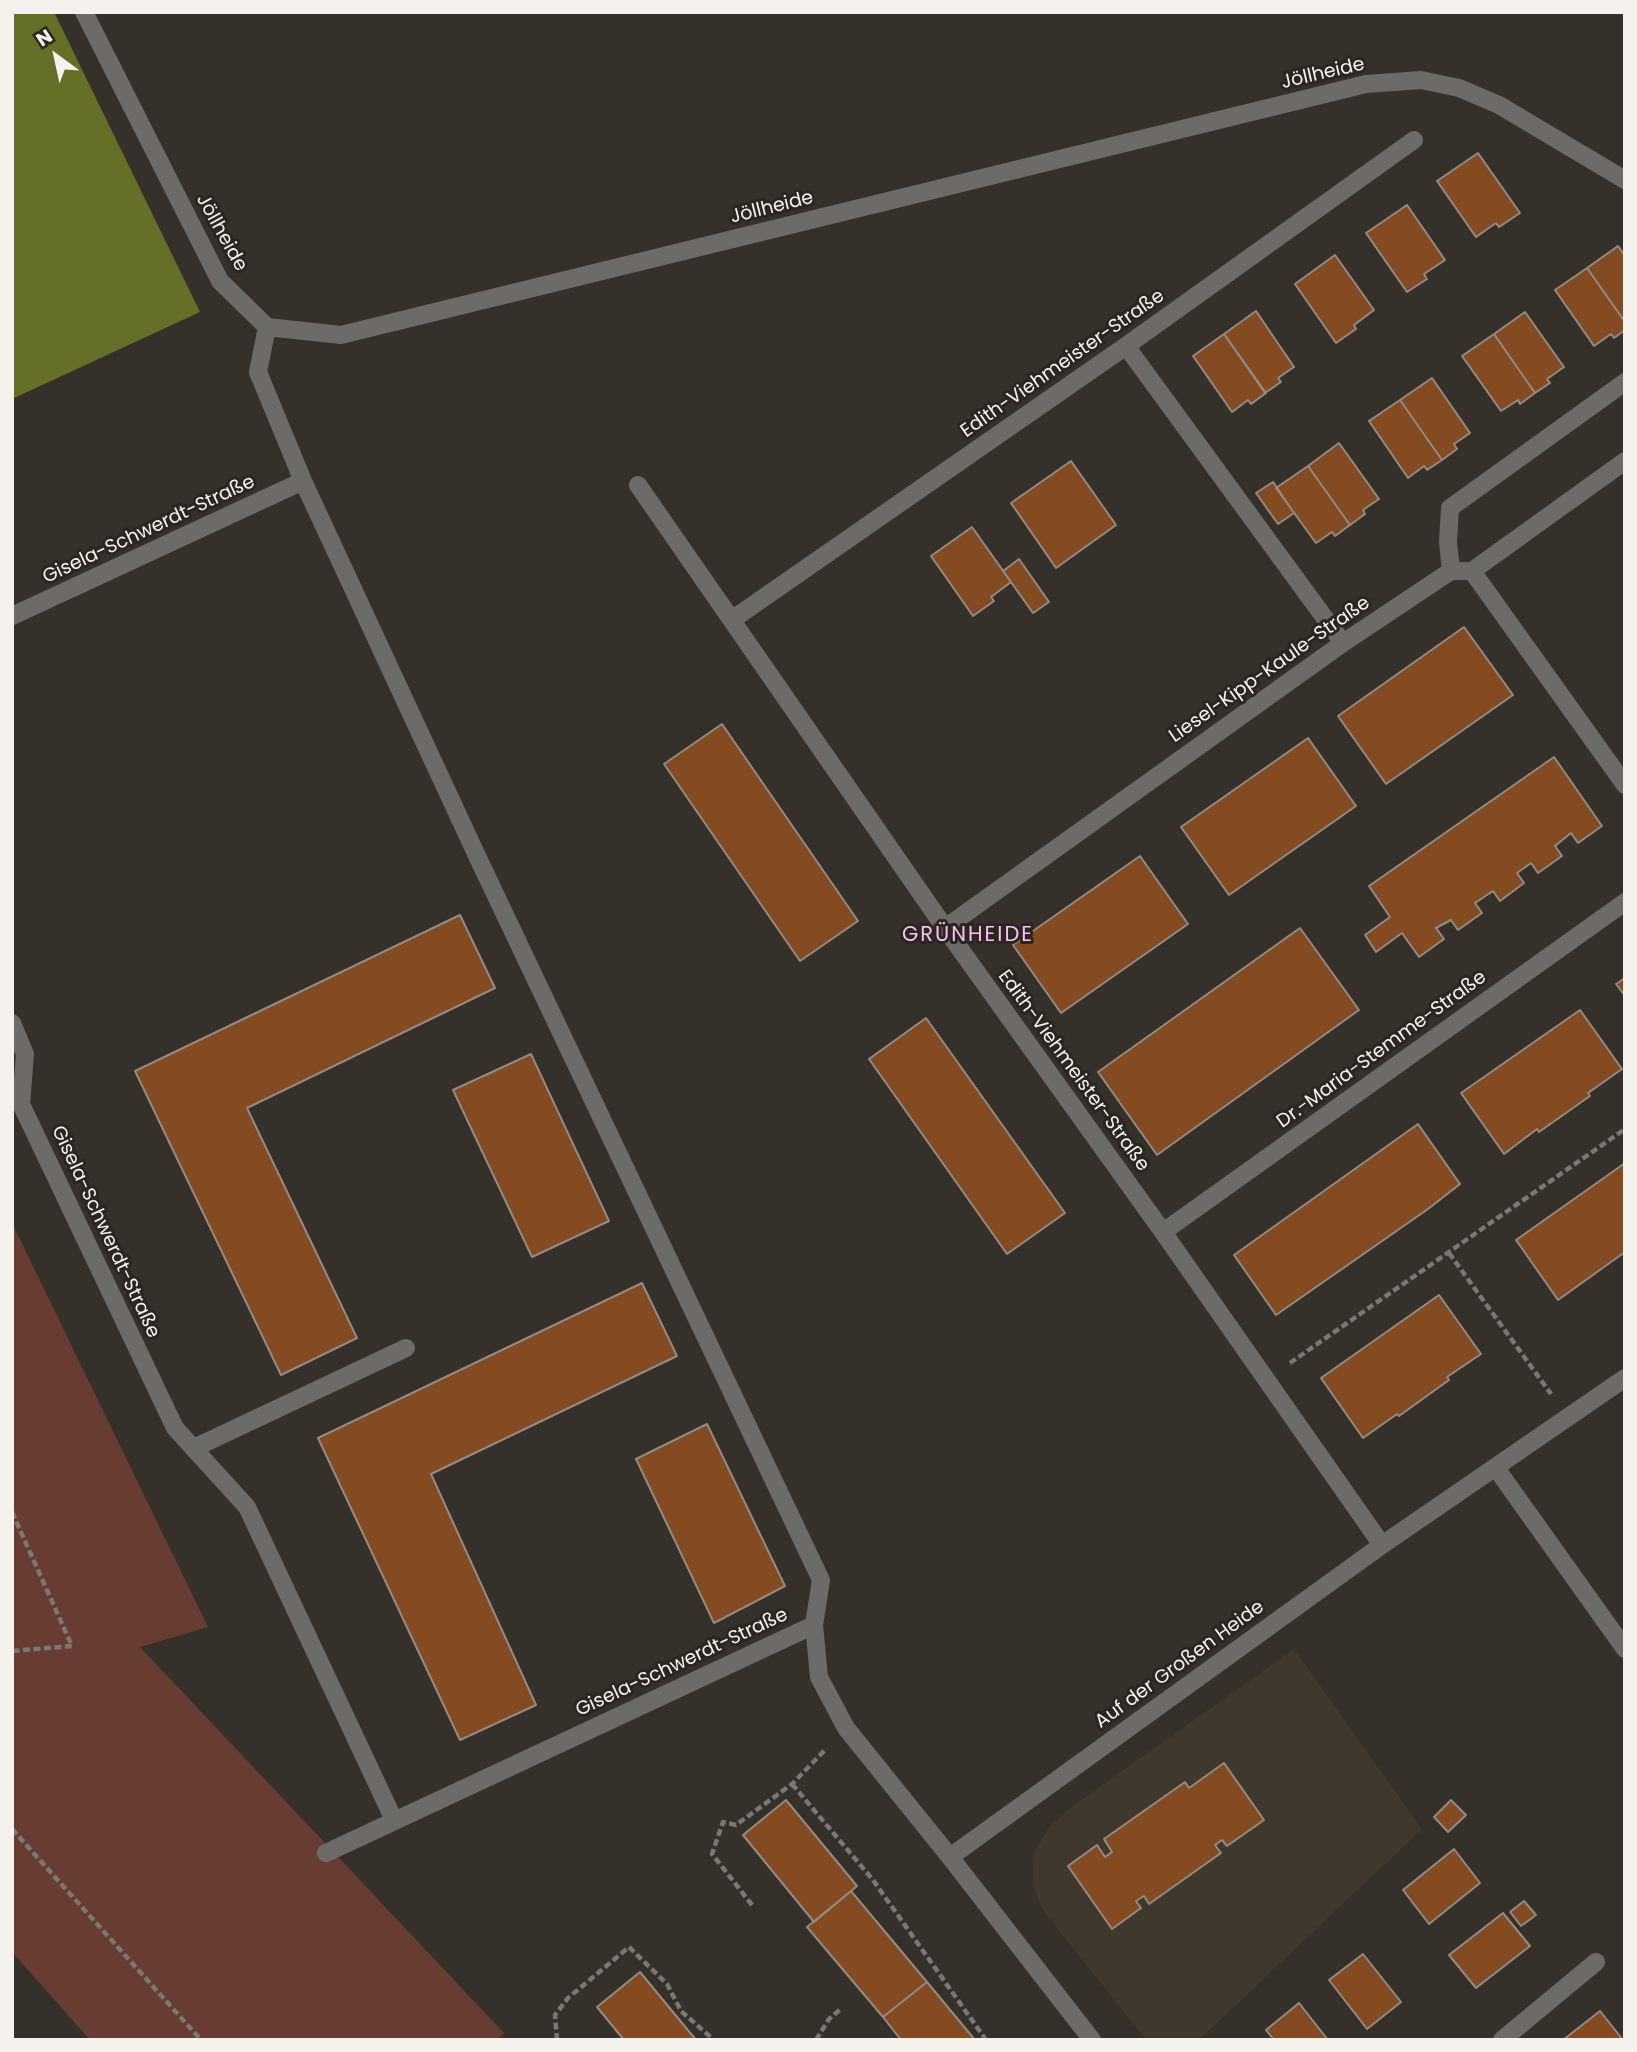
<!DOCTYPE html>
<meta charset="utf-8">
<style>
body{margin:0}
#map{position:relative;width:1637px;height:2052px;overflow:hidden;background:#35302a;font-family:Poppins,sans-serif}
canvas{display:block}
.frame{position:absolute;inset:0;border:14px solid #f5f2ee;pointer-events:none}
.north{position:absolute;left:21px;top:21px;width:70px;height:70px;-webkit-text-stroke:5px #2b2620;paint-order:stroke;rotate:327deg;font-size:19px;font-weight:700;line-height:28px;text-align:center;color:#f5f2ee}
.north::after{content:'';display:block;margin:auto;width:24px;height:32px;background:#f5f2ee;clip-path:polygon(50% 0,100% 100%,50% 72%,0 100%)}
</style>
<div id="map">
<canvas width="1637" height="2052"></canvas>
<div class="frame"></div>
<div class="north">N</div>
</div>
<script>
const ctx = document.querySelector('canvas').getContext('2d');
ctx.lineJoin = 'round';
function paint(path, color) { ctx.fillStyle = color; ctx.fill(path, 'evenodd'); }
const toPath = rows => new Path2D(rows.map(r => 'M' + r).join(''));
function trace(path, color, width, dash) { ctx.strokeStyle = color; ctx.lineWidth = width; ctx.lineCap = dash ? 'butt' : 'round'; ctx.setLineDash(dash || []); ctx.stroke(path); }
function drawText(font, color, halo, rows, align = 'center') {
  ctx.font = font + ' Poppins,sans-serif'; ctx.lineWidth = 6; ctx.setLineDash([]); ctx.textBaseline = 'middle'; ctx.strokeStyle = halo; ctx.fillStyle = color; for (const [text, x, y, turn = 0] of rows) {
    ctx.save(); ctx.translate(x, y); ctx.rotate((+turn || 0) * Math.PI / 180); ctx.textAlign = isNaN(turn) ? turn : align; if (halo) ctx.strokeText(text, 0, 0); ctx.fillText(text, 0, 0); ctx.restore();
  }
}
const built = toPath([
 [1294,1649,1422,1829,1199,2040,1146,2040,1045,1913,1038,1900,1033,1883,1033,1862,1036,1850,1048,1828,1070,1808]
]);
const green = toPath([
 [12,1223,208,1627,140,1647,504,2033,498,2040,90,2040,12,1952]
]);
const water = toPath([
 [12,12,54,12,200,312,12,399]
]);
const building = toPath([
 [1478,153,1520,213,1499,227,1496,223,1476,237,1437,181,1478,153],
 [1407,205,1445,260,1424,274,1427,279,1407,292,1366,233,1407,205],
 [1618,246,1625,256,1625,322,1587,268,1618,246],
 [1335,255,1374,310,1354,325,1356,329,1336,343,1295,284,1335,255],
 [1587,268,1625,322,1625,330,1614,338,1611,334,1594,346,1555,290,1587,268],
 [1256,311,1294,367,1278,378,1281,382,1265,393,1224,334,1256,311],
 [1525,312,1564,367,1547,379,1550,383,1535,393,1494,334,1525,312],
 [1224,334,1266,393,1251,404,1248,400,1232,412,1193,356,1224,334],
 [1494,334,1535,393,1520,404,1518,400,1501,411,1462,356,1494,334],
 [1432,378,1470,433,1454,444,1457,449,1442,460,1400,400,1432,378],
 [1400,400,1442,460,1427,470,1424,466,1408,478,1369,421,1400,400],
 [1339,443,1379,499,1363,510,1365,514,1350,525,1308,466,1339,443],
 [1071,461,1116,525,1056,568,1011,503,1071,461],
 [1308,466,1350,525,1335,536,1332,532,1316,543,1276,488,1308,466],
 [1273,482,1294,513,1278,524,1256,493,1273,482],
 [972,527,1011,582,991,597,994,601,973,616,931,556,972,527],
 [1019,559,1049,602,1033,613,1003,571,1019,559],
 [1464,627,1513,695,1386,784,1338,716,1464,627],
 [722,724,858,921,800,961,664,764,722,724],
 [1308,738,1356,806,1229,895,1181,827,1308,738],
 [1554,757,1602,826,1578,843,1571,833,1555,846,1562,856,1538,873,1531,863,1517,873,1524,883,1500,901,1493,891,1475,903,1482,913,1458,930,1451,920,1436,928,1444,939,1419,957,1402,933,1376,952,1365,935,1390,917,1369,886,1554,757],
 [1140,856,1188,924,1061,1013,1013,945,1140,856],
 [460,915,495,988,247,1108,357,1338,281,1375,135,1071,460,915],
 [1300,928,1359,1010,1157,1155,1098,1072,1300,928],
 [1625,978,1625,996,1616,984,1625,978],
 [1580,1010,1622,1069,1588,1093,1590,1096,1539,1132,1537,1129,1504,1154,1461,1093,1580,1010],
 [926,1018,1065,1213,1007,1254,869,1059,926,1018],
 [531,1054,609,1221,532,1257,453,1090,531,1054],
 [1418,1124,1460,1184,1428,1209,1276,1315,1234,1255,1418,1124],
 [1625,1163,1625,1252,1558,1300,1516,1240,1625,1163],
 [642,1283,677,1356,431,1474,536,1705,460,1740,318,1438,642,1283],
 [1439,1295,1481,1354,1447,1377,1449,1380,1399,1416,1397,1414,1363,1438,1321,1378,1439,1295],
 [707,1424,785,1586,714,1623,636,1459,707,1424],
 [1224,1763,1264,1820,1227,1846,1222,1840,1215,1845,1221,1853,1149,1904,1144,1896,1136,1901,1141,1908,1112,1929,1068,1866,1097,1845,1105,1857,1112,1852,1104,1839,1185,1782,1189,1788,1224,1763],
 [786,1800,857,1886,814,1922,743,1835,786,1800],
 [1451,1800,1466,1815,1448,1832,1434,1817,1451,1800],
 [1454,1849,1480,1883,1429,1924,1403,1890,1454,1849],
 [851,1891,927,1982,883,2017,807,1927,851,1891],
 [1524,1901,1536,1915,1521,1926,1510,1912,1524,1901],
 [1503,1913,1530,1946,1476,1988,1449,1955,1503,1913],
 [1363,1954,1401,2002,1367,2029,1329,1980,1363,1954],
 [640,1972,696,2040,624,2040,597,2007,640,1972],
 [927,1982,975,2040,901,2040,883,2017,927,1982],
 [1299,2003,1328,2040,1274,2040,1266,2030,1299,2003],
 [1600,2011,1623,2040,1563,2040,1600,2011]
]);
const path = toPath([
 [1449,1253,1551,1394],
 [1290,1363,1625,1129],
 [12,1512,72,1646,12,1651],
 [792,1784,873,1880,986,2040],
 [12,1829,201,2040],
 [752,1905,712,1854,723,1822,736,1825,792,1784,826,1749],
 [557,2040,555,2015,568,1998,629,1947,667,1984,681,2011,714,2040],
 [816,2040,829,2019,842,2008]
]);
const service = toPath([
 [1451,571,1448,542,1450,508,1625,382],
 [1502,2040,1596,1962]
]);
const minor = toPath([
 [84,12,220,281,267,327,341,335,1366,84,1421,80,1459,88,1499,105,1625,180],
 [267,327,258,372,303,481,478,858,821,1580,814,1625,819,1677,846,1728,950,1857,1092,2040],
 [1126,346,1343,643],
 [638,485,945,928,1163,1232,1382,1545],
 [1472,571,1625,785],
 [12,616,303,481],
 [733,619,1126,346,1414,140],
 [945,928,1343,643,1451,571,1472,571,1625,461],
 [12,1023,25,1054,21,1104,175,1428,247,1507,394,1820],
 [1163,1232,1625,902],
 [194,1448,406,1348],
 [1496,1468,1625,1649],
 [326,1853,814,1625],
 [950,1857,1382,1545,1625,1378]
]);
const streetNames = [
 ["Jöllheide",1323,74,-13],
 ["Jöllheide",772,208,-14],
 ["Jöllheide",221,233,61],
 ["Edith-Viehmeister-Straße",1063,364,-35],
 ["Gisela-Schwerdt-Straße",149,530,-25],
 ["Liesel-Kipp-Kaule-Straße",1270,670,-35],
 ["Dr.-Maria-Stemme-Straße",1382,1050,-36],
 ["Edith-Viehmeister-Straße",1073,1071,54],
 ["Gisela-Schwerdt-Straße",105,1232,65],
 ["Gisela-Schwerdt-Straße",682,1663,-25],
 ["Auf der Großen Heide",1180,1665,-36]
];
const neighbourhoodNames = [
 ["GRÜNHEIDE",968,936]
];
paint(built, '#41382d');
paint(green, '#693c33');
paint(water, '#666f28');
paint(building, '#844a21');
trace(building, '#938a85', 2);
trace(path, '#7b7772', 4.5, [7, 3.5]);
trace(service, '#6c6b68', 18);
trace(minor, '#6c6b68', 18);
drawText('19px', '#f5f2ee', '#2b2620', streetNames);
ctx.letterSpacing = '2px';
drawText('21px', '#fbbef5', '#2b2620', neighbourhoodNames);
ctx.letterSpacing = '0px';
</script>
